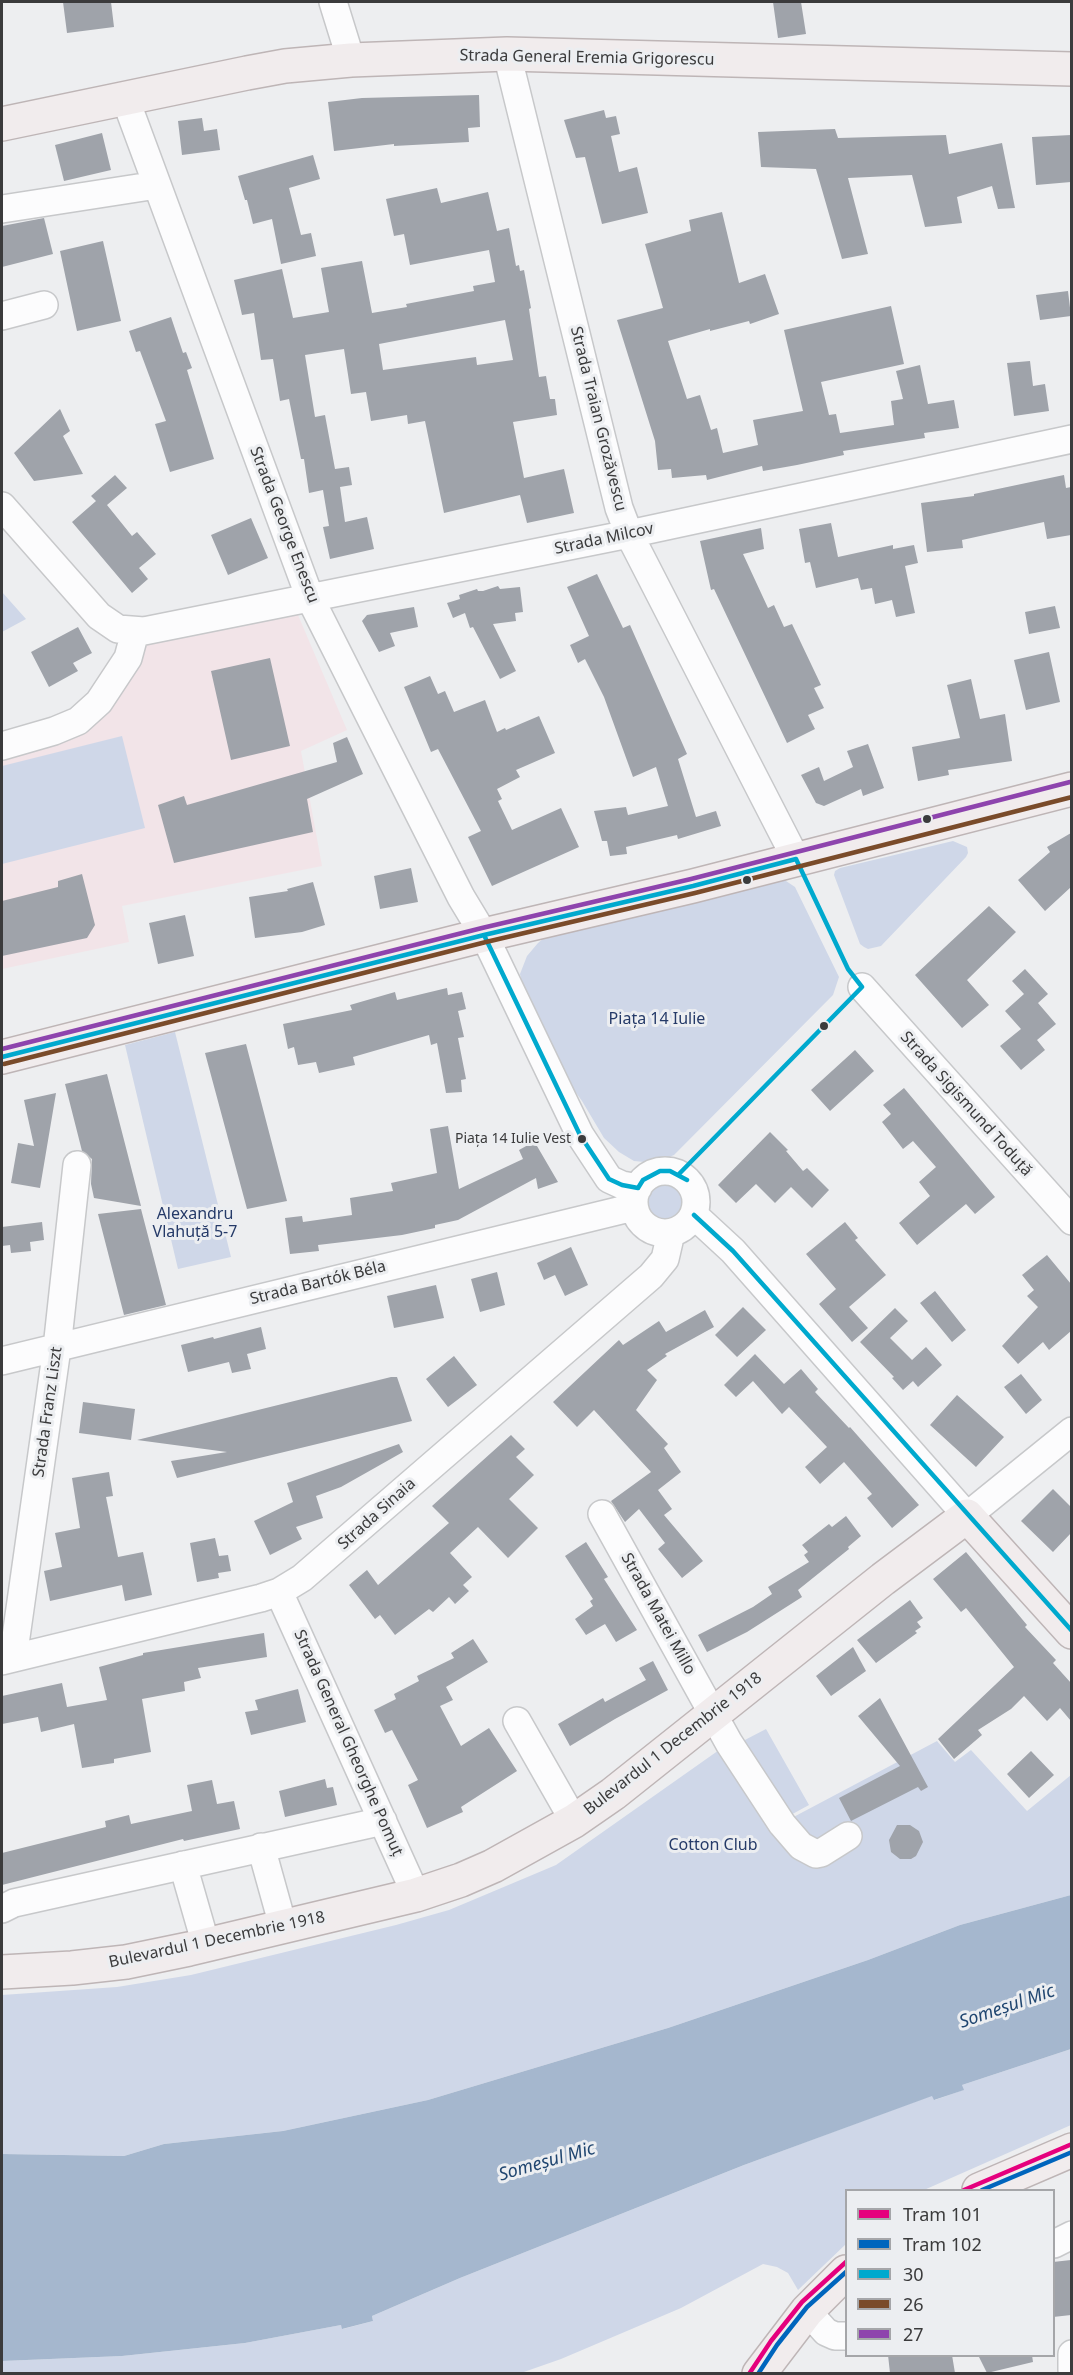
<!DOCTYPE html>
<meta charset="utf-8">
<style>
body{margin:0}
#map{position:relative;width:1073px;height:2375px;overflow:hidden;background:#edeef0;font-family:"Noto Sans",sans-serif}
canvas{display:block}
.frame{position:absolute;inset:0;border:3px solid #3b3b3c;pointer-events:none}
.legend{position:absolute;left:845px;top:2189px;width:210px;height:168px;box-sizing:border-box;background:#eceef1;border:2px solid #a5a6a9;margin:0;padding:8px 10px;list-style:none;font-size:18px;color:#3b3b3c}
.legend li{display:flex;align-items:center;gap:12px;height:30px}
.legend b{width:30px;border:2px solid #a5a6a9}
</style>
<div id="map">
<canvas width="1073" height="2375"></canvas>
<div class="frame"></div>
<ul class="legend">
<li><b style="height:8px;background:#e5007d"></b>Tram 101</li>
<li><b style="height:8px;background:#0065bd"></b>Tram 102</li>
<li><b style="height:8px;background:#00a9ce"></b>30</li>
<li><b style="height:8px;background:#7a4b2a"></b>26</li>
<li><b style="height:8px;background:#8e44ad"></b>27</li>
</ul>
</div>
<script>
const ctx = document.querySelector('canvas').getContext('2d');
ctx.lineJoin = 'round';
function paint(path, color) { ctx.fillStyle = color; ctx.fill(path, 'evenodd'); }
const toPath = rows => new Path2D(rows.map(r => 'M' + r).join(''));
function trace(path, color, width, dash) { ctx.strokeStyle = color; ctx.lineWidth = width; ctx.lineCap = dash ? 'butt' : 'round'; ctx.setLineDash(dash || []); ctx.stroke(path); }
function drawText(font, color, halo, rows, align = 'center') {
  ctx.font = font + ' "Noto Sans",sans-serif'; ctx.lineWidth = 6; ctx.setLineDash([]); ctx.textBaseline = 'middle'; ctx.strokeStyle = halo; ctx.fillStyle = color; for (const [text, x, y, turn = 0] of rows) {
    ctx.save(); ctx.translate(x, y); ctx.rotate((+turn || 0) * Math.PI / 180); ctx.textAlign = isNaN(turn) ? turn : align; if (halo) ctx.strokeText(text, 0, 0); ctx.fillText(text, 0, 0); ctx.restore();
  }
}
const education = toPath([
 [295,608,347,730,301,751,322,866,122,906,129,942,2,969,2,755,56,742,140,640]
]);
const green = toPath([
 [2,592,26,619,2,632],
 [122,736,145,828,2,864,2,766],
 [953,841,967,847,968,853,966,857,881,946,868,949,864,947,860,944,834,875,835,871,840,868],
 [783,879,795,887,839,977,833,995,674,1155,655,1163,634,1161,619,1152,604,1138,582,1101,553,1061,529,1013,520,974,527,956,538,943,550,933],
 [175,1032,231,1257,178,1269,125,1045],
 '642 1202a24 24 0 1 1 48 0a24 24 0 1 1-48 0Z',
 [766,1729,809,1805,787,1817,741,1742],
 [937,1741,955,1762,971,1750,1027,1811,1071,1775,1071,1895,960,1925,868,1960,668,2028,428,2100,283,2131,164,2144,124,2156,2,2154,2,1995,117,1987,191,1975,396,1925,449,1910,556,1865,729,1743,786,1821],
 [1071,2049,1071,2125,924,2190,846,2190,846,2244,798,2290,788,2273,777,2267,763,2264,681,2308,561,2359,521,2373,2,2374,2,2361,122,2356,245,2343,341,2325,343,2329,373,2321,372,2316,460,2278,744,2165,933,2095,935,2100,963,2090,962,2085]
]);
const water = toPath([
 [1071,1895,1071,2049,962,2085,964,2090,934,2100,932,2096,744,2165,460,2278,372,2316,373,2321,342,2329,341,2325,245,2343,122,2356,2,2361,2,2154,124,2156,164,2144,283,2131,428,2100,668,2028,868,1960,960,1925]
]);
const building = toPath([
 [63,2,111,2,114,27,67,33],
 [773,2,801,2,806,34,778,38],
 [479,95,480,127,468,128,469,142,394,146,394,144,334,151,328,102,362,98],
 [604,110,606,118,616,116,620,134,611,136,619,172,637,167,648,213,602,224,585,157,576,158,564,120],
 [202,118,204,131,217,129,220,150,182,155,178,121],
 [835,129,838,138,946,135,949,154,1002,143,1015,208,998,209,992,186,957,197,962,223,925,227,912,175,848,178,868,254,842,259,816,169,761,167,758,132],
 [102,133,111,170,64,181,55,145],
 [1071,135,1071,182,1036,185,1032,137],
 [313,155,320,179,289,188,301,235,311,233,316,256,281,264,272,219,253,224,247,200,245,200,238,176],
 [437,188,441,203,488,192,497,231,509,228,516,266,519,265,520,271,524,270,531,308,529,309,539,377,546,376,550,399,555,399,557,415,513,422,524,478,564,469,574,513,527,523,520,495,444,513,425,421,408,424,407,415,371,421,366,392,351,394,344,349,305,355,315,417,325,415,335,469,349,467,352,485,340,487,345,522,367,517,374,549,330,559,323,527,329,526,323,490,309,493,304,459,301,459,289,399,280,401,273,359,261,360,254,313,242,315,234,280,282,269,293,318,329,312,321,268,362,261,372,313,407,307,406,304,474,291,473,286,495,282,489,250,410,265,404,234,394,236,386,199],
 [505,320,513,360,477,365,476,357,383,370,379,344],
 [722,212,739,283,765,274,779,314,750,324,749,321,710,331,710,329,668,341,687,399,700,395,711,430,717,428,723,453,758,445,753,420,803,411,784,330,891,306,904,364,821,382,829,415,836,414,840,433,894,425,891,401,903,399,896,371,920,365,928,404,954,400,959,428,924,433,925,438,843,451,844,455,797,465,763,471,762,466,707,480,706,475,672,478,671,469,658,470,655,441,617,320,663,308,645,244,691,231,689,220],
 [44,218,53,254,2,267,2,226],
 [103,241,121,321,77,331,60,251],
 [1068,291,1071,316,1040,320,1036,295],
 [171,317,183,353,186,352,192,368,187,370,214,459,170,472,155,424,166,421,140,351,136,352,129,331],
 [1030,361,1033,386,1045,384,1049,411,1014,416,1007,363],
 [60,409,70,431,63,436,83,474,34,481,14,453],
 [115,475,127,488,107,505,132,536,137,532,156,554,139,568,148,579,132,593,72,522,96,501,91,496],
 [1064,475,1066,488,1071,487,1071,535,1047,539,1044,522,962,540,963,548,927,552,921,503,974,496,974,494],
 [251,518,268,558,228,575,211,535],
 [831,523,838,557,893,545,893,549,914,545,918,563,905,566,915,613,896,617,892,600,875,604,872,588,861,590,858,578,816,588,810,562,805,563,799,529],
 [761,528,764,549,743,554,768,608,774,605,784,627,792,624,821,685,814,688,824,708,808,715,815,729,787,743,714,589,711,590,700,541],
 [597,574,623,628,630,625,687,754,678,759,696,817,716,811,721,826,678,839,677,835,626,847,627,854,610,856,607,841,602,841,594,811,626,807,628,815,668,806,656,767,633,777,604,697,585,659,578,663,570,645,589,636,567,587],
 [498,586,500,589,520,587,523,612,515,613,516,621,493,624,516,671,500,679,473,627,470,628,465,613,453,618,447,603,460,599,459,595,477,589,478,591,483,591],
 [1055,606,1060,628,1029,634,1025,612],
 [414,607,418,627,390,633,395,646,379,652,362,621,367,615],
 [78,627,92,653,73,663,78,671,49,687,31,652],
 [1049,652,1060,702,1026,710,1014,660],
 [270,658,290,746,231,760,211,671],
 [430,676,438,694,445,691,454,712,485,700,497,732,505,728,506,730,539,716,555,753,516,770,520,777,497,789,502,799,498,801,512,830,561,808,579,847,492,886,468,837,481,831,438,749,431,752,404,687],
 [971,679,980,719,1005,714,1012,761,948,770,949,775,918,781,912,747,960,738,947,685],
 [347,737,363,774,307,799,313,832,174,863,158,805,184,796,187,805,337,762,333,743],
 [868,744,884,788,863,796,861,789,824,806,816,803,801,775,819,767,824,781,853,767,847,751],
 [1071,833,1071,887,1045,911,1018,880,1050,852,1047,847],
 [411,868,418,902,380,909,374,876],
 [82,874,95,925,87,938,2,956,2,901,58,887,58,881],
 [313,882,325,925,302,932,255,938,249,897,288,891,287,889],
 [989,906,1016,932,967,980,989,1005,962,1028,915,975],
 [185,915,194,956,158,964,149,923],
 [1025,969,1048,994,1038,1003,1056,1024,1037,1040,1045,1050,1021,1070,1000,1046,1021,1029,1005,1011,1024,994,1012,981],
 [447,988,448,995,462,992,466,1009,458,1011,464,1037,458,1038,466,1079,461,1080,462,1092,446,1093,437,1043,431,1045,429,1035,353,1057,355,1065,319,1073,316,1062,298,1065,294,1047,288,1049,283,1024,352,1010,350,1005,395,992,397,1000],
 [246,1044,287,1201,247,1209,205,1053],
 [855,1050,874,1071,830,1111,811,1090],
 [107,1074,141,1206,94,1198,91,1184,92,1159,82,1151,65,1084],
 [904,1088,995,1197,975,1214,966,1204,917,1245,899,1223,930,1196,919,1182,936,1167,913,1141,903,1149,882,1122,891,1114,883,1105],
 [56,1093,40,1188,11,1183,18,1143,34,1146,24,1100],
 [448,1126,459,1189,523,1159,519,1150,528,1145,525,1136,530,1134,558,1182,538,1189,536,1178,458,1220,435,1225,435,1228,402,1235,318,1245,319,1251,290,1254,285,1218,302,1216,303,1222,352,1215,350,1198,393,1191,391,1183,437,1173,430,1129],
 [770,1132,788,1150,786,1151,803,1171,807,1168,829,1190,812,1208,791,1187,775,1203,756,1184,736,1203,718,1185],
 [141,1209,166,1305,124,1315,98,1214],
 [42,1222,44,1240,30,1242,31,1251,11,1253,10,1245,2,1246,2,1227],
 [845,1222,858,1238,855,1240,886,1275,849,1307,868,1328,852,1342,819,1304,836,1289,806,1254],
 [571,1247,588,1285,565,1296,555,1275,544,1280,537,1263],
 [1047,1255,1071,1284,1071,1331,1049,1350,1043,1342,1018,1364,1002,1346,1038,1307,1027,1296,1034,1290,1022,1275],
 [497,1272,505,1305,480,1312,471,1279],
 [436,1285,444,1318,394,1328,387,1296],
 [935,1291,966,1330,952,1342,920,1303],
 [743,1307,766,1330,737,1357,715,1335],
 [895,1308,908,1321,890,1338,912,1360,926,1347,942,1365,918,1387,913,1381,903,1390,892,1378,894,1377,860,1342],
 [705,1310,714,1327,665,1354,667,1356,647,1370,657,1380,636,1410,668,1444,664,1448,681,1472,658,1490,672,1509,664,1515,703,1561,682,1578,658,1549,665,1543,639,1509,625,1522,611,1501,651,1472,594,1410,577,1427,553,1402,619,1340,623,1345,659,1321,666,1332],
 [261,1327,266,1349,247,1354,251,1369,232,1373,229,1362,188,1372,181,1345,213,1337,214,1339],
 [755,1354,784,1384,801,1369,818,1389,815,1392,849,1428,850,1427,919,1505,892,1528,867,1498,872,1494,844,1462,820,1484,805,1467,827,1447,789,1407,782,1414,753,1381,736,1397,724,1385],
 [454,1356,477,1385,448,1407,426,1379],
 [1021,1374,1042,1400,1026,1414,1004,1387],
 [391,1377,397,1377,412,1421,177,1478,171,1461,227,1452,137,1440],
 [957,1395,1004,1437,976,1467,930,1425],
 [83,1402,135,1409,131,1440,79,1433],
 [511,1435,525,1449,516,1457,534,1475,509,1499,538,1528,508,1558,478,1527,450,1553,472,1577,463,1585,469,1591,455,1604,449,1597,433,1612,429,1609,395,1635,380,1615,375,1619,349,1585,367,1570,378,1585,449,1523,432,1506],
 [399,1444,403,1452,341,1487,316,1496,323,1518,296,1527,302,1539,270,1555,254,1521,293,1502,287,1483],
 [109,1472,113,1496,106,1497,118,1557,143,1552,152,1595,125,1601,122,1585,50,1601,44,1571,62,1567,55,1533,80,1528,72,1478],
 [1053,1489,1071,1507,1071,1533,1053,1552,1021,1521],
 [846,1516,861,1536,848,1547,849,1549,798,1590,802,1597,747,1632,707,1652,698,1635,753,1607,772,1594,768,1587,809,1562,804,1555,808,1552,802,1545,829,1524,832,1527],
 [215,1538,219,1556,228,1555,231,1571,218,1573,219,1578,197,1582,190,1543],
 [586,1542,608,1577,604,1579,637,1630,616,1642,605,1624,586,1635,575,1619,593,1606,590,1601,593,1599,565,1556],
 [966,1552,1027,1625,1025,1627,1056,1660,1053,1663,1071,1683,1071,1721,1060,1708,1047,1721,1024,1696,1011,1709,978,1730,982,1735,954,1759,938,1739,1014,1667,966,1608,961,1612,933,1579],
 [910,1600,923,1618,917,1622,921,1627,915,1631,917,1633,876,1663,857,1640],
 [264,1633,267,1657,198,1668,201,1678,184,1682,185,1691,142,1699,151,1752,114,1759,114,1763,82,1768,74,1724,41,1732,38,1717,2,1724,2,1696,62,1683,67,1707,107,1700,99,1667,143,1655,143,1653],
 [473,1639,488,1662,446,1687,453,1700,440,1706,461,1746,489,1728,517,1771,461,1807,463,1812,427,1828,408,1785,418,1780,392,1730,385,1733,374,1710,396,1699,394,1694,419,1681,417,1676,454,1658,451,1653],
 [853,1647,866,1671,831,1696,816,1676],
 [653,1661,668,1690,615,1719,570,1746,558,1724,603,1698,605,1702,646,1680,639,1668],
 [298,1689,306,1722,251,1735,245,1712,258,1710,255,1700],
 [880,1698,928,1787,921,1791,918,1787,851,1821,839,1798,900,1766,858,1716],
 [1031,1751,1054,1775,1029,1798,1007,1774],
 [325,1779,327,1788,333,1787,337,1805,285,1817,279,1791],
 [212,1780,217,1804,234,1801,240,1829,184,1841,183,1839,2,1885,2,1853,106,1827,105,1821,129,1815,131,1824,192,1811,187,1785],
 [897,1825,910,1825,919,1831,923,1842,916,1856,911,1859,900,1859,891,1852,889,1840],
 [1071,2260,1071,2315,1053,2317,1053,2262],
 [888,2355,952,2355,955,2373,890,2373],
 [978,2355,1032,2355,1033,2362,987,2373]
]);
const minor = toPath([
 [333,2,351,60],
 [507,54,619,508,629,534,796,859],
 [125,98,310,598,461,897,484,935,580,1135,609,1179,622,1185,638,1188],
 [2,209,157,185],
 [2,316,44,305],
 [2,506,99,616,118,629,144,631,629,534,1072,439],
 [2,746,54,731,78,721,99,702,128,658,135,632],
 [862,987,1072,1221],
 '634 1202a31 31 0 1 1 62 0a31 31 0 1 1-62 0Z',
 [694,1215,733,1251,967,1516,1072,1431],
 [2,1361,634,1207],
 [602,1514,729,1743,782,1824,801,1846,816,1854,821,1853,848,1836],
 [279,1592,416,1895],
 [13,1658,57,1348,77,1165],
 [2,1661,261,1598,279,1592,302,1578,651,1276,665,1259,671,1233],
 [517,1721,574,1821],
 [261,1847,283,1926],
 [183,1865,206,1945],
 [2,1909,14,1903,383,1821],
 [1054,2244,1072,2235],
 [807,2311,826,2332,835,2336,846,2336],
 [1072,2354,1072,2370]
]);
const major = toPath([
 [2,124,247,73,285,66,351,60,507,54,1072,69],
 [2,1057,484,935,693,886,1072,789],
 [2,1972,72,1968,126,1962,189,1949,416,1895,461,1880,493,1866,574,1821,613,1794,883,1579,967,1516,1072,1632],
 [979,2190,1072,2150],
 [759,2374,807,2311,846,2272]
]);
const bus1 = toPath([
 [484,935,580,1135,609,1179,622,1185,638,1188],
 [2,1057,484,935,693,886,796,859,848,969,862,987,679,1174],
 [638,1188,643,1180,660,1171,670,1171,687,1180],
 [694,1215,733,1251,1072,1631]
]);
const bus2 = toPath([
 [4,1064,486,942,695,893,1072,797]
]);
const bus3 = toPath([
 [2,1049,482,928,691,879,1070,782]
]);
const tram1 = toPath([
 [964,2190,1072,2144],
 [749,2374,771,2341,802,2302,846,2262]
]);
const tram2 = toPath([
 [982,2190,1072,2152],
 [758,2374,777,2345,807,2307,846,2272]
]);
const markers = [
 [927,819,5,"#3b3b3c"],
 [747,880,5,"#3b3b3c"],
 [824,1026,5,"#3b3b3c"],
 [582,1139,5,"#3b3b3c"]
];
const busNames = [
 ["Piața 14 Iulie Vest",571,1139]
];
const streetNames = [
 ["Strada General Eremia Grigorescu",587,58,1],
 ["Strada Traian Grozăvescu",598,419,76],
 ["Strada George Enescu",284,525,69],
 ["Strada Milcov",604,539,-12],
 ["Strada Sigismund Toduță",966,1104,48],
 ["Strada Bartók Béla",318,1283,-14],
 ["Strada Franz Liszt",48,1412,-82],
 ["Strada Sinaia",377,1514,-42],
 ["Strada Matei Millo",658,1614,61],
 ["Strada General Gheorghe Pomuț",348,1743,66],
 ["Bulevardul 1 Decembrie 1918",673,1744,-38],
 ["Bulevardul 1 Decembrie 1918",217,1940,-12]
];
const parkNames = [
 ["Piața 14 Iulie",657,1019],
 ["Alexandru",195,1214],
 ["Vlahuță 5-7",195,1232],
 ["Cotton Club",713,1845]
];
const waterNames = [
 ["Someșul Mic",1007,2007,-19],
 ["Someșul Mic",547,2162,-16]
];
paint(education, '#f2e4e8');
paint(green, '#cfd7e8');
paint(water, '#a5b7ce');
paint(building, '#9fa3aa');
trace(minor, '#c7c8ca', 30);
trace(major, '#beb5b6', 36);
trace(minor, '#fcfcfd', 27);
trace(major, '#f1eced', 33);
trace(bus1, '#00a9ce', 4.5);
trace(bus2, '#7a4b2a', 4.5);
trace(bus3, '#8e44ad', 4.5);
trace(tram1, '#e5007d', 4.5);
trace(tram2, '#0065bd', 4.5);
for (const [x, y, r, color] of markers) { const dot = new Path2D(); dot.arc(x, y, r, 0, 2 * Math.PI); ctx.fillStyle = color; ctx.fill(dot); trace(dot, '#eceef1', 2); }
drawText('14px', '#3b3b3c', '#eceef1', busNames, 'right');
drawText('16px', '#3b3b3c', '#eceef1', streetNames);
drawText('16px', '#253a68', '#eceef1', parkNames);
drawText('italic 18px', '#204670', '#eceef1', waterNames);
</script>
